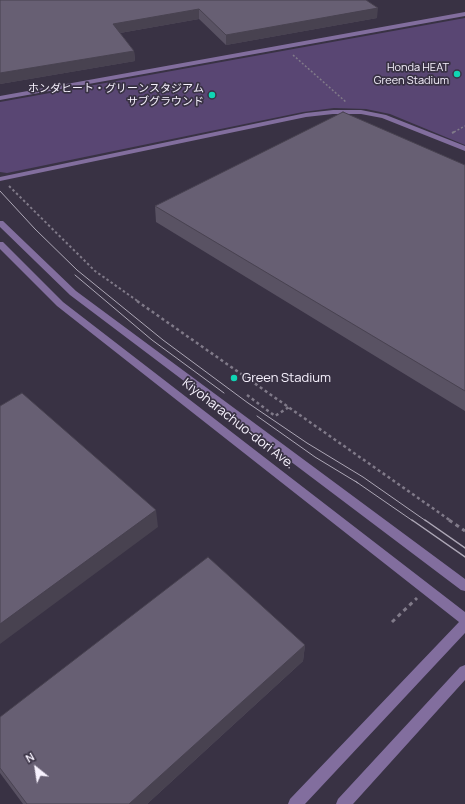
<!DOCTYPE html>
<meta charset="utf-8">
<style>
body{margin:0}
#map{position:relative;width:465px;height:804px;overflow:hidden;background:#393244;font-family:Manrope,sans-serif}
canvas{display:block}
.north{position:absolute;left:16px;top:748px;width:40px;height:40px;-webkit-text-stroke:3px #393244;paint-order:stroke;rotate:330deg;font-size:11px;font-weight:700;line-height:16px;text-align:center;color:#f7f2fe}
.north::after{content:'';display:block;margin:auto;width:14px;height:18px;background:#f7f2fe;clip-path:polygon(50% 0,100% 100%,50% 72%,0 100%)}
</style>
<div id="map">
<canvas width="465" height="804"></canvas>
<div class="north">N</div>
</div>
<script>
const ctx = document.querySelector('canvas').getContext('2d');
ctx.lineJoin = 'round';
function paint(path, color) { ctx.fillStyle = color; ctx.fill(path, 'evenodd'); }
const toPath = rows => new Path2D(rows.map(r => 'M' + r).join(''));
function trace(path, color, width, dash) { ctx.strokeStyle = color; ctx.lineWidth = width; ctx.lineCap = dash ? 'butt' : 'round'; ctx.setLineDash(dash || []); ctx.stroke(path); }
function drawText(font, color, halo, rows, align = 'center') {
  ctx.font = font + ' Manrope,"Noto Sans JP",sans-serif'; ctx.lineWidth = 3.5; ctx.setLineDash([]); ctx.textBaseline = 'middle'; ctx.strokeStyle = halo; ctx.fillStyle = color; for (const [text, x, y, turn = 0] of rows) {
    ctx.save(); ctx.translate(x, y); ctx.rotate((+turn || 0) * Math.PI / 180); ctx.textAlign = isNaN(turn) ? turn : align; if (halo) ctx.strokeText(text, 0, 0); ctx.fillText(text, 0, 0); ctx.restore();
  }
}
const green = toPath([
 [465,18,465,145,390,114,366,109,334,108,303,112,7,173,0,172,0,102]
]);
const pathFar3 = toPath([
 [293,55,346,102],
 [454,132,465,126]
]);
const pathFar2 = toPath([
 [452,133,456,131],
 [9,186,95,271,139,302]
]);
const pathFar1 = toPath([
 [137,301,451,521],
 [247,395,275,416,289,407]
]);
const path = toPath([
 [449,520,465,531],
 [392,622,417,598]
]);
const minor = toPath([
 [465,12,465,16,0,100,0,96,465,12],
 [333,110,361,110,386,115,465,146,465,151,382,118,361,114,333,114,306,117,0,181,0,177,306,113,333,110],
 [0,221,3,221,76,291,465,579,465,591,461,590,70,295,0,227,0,221],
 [0,242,3,242,63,302,465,612,465,633,305,804,288,804,290,799,459,622,57,306,0,249,0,242],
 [465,665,465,680,353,804,336,804,338,799,460,667,465,665]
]);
const tramFar1 = toPath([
 [0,191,35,229,77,270,163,340,248,403,307,443,363,477,426,521],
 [75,275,152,340,224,393],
 [257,416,315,457,358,483],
 [355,481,413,521]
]);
const tram = toPath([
 [412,520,465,557],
 [425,520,465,548]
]);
const wall = toPath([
 [0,0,377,18,226,45,199,19,120,33,134,51,135,61,0,84],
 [465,165,465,411,156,222,155,206],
 [305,645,303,661,147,804,23,804,0,773,0,717]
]);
const shadedWall = toPath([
 [378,8,377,18,226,45,226,35],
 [199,9,199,19,114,34,113,24],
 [134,51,135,61,0,84,0,73],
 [156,510,158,527,0,644,0,624],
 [305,645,303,661,147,804,129,804]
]);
const building = toPath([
 [0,0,366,0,378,8,226,35,199,9,113,24,134,51,0,73,0,0],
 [343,112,465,165,465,391,155,206,343,112],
 [22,393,156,510,0,624,0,406,22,393],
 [208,557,305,645,129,804,27,804,0,768,0,717,208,557]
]);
const markers = [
 [457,74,4,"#0fd5b4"],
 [212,95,4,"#0fd5b4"],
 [234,378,4,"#0fd5b4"]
];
const farPoinames = [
 ["Honda HEAT",449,68],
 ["Green Stadium",449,81],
 ["ホンダヒート・グリーンスタジアム",204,89],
 ["サブグラウンド",204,102]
];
const poiNames = [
 ["Green Stadium",242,378]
];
const streetNames = [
 ["Kiyoharachuo-dori Ave.",238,424,38]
];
paint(green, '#594673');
trace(pathFar3, '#807a89', 1.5, [2, 2]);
trace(pathFar2, '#807a89', 2, [2.5, 2.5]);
trace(pathFar1, '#807a89', 2.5, [3, 3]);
trace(path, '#807a89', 3, [4, 4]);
paint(minor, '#826e9e');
trace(tramFar1, '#ada7b6', 1);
trace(tram, '#ada7b6', 1.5);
paint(wall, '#595263');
paint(shadedWall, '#484250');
paint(building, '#675f73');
trace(building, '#484250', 1);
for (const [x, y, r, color] of markers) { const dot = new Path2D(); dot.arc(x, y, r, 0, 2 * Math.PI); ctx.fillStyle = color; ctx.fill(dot); trace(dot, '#393244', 1.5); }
drawText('11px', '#f7f2fe', '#393244', farPoinames, 'right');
drawText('13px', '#f7f2fe', '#393244', poiNames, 'left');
drawText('13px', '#f7f2fe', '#393244', streetNames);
</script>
